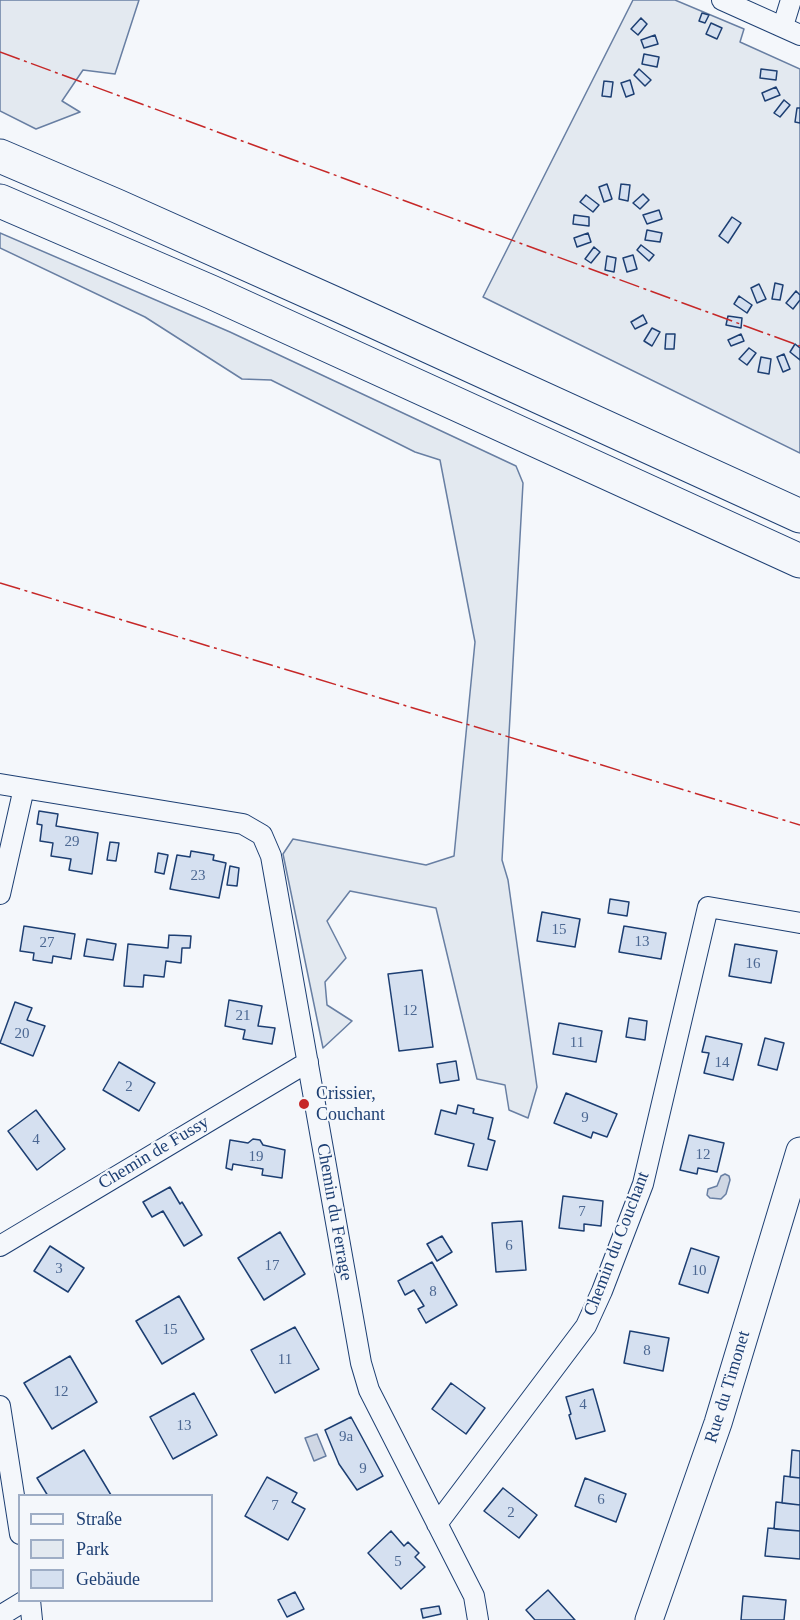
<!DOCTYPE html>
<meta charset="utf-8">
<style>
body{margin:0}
#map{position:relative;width:800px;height:1620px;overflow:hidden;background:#f4f7fb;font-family:Georgia,serif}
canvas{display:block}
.legend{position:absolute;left:18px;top:1494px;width:195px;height:108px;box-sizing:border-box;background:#f4f7fb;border:2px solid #9eadc5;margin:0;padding:8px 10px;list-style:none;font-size:18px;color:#1d3f73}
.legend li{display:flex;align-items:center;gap:12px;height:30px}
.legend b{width:30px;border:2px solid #9eadc5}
</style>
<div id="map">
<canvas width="800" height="1620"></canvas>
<ul class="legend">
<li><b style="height:8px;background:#f4f7fb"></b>Straße</li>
<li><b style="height:16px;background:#e3e9f0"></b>Park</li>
<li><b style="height:16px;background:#d5e0f0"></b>Gebäude</li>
</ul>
</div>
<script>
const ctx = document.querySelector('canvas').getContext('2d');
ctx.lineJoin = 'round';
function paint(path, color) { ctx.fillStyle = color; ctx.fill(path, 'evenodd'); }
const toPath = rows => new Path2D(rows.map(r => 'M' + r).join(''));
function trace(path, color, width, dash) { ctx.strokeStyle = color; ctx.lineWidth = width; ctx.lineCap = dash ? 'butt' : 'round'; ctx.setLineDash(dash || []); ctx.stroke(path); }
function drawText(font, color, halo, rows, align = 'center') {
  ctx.font = font + ' Georgia,serif'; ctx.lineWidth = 4.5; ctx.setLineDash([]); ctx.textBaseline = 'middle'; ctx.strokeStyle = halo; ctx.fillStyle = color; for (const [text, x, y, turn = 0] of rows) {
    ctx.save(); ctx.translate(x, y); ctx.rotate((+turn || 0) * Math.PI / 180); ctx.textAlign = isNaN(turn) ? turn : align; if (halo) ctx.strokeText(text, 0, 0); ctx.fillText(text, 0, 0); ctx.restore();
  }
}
const green = toPath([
 [0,0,139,0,115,74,83,70,62,101,80,112,36,129,0,111,0,0],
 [633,0,675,0,744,29,740,42,800,69,800,453,483,297,633,0],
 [0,233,230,332,516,466,523,483,502,860,508,880,537,1087,528,1118,509,1110,505,1085,477,1079,436,908,350,891,327,921,346,958,325,982,327,1005,352,1021,323,1048,283,854,293,839,426,865,454,856,475,642,440,460,415,452,271,380,242,379,145,317,0,248,0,233]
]);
const water = toPath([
 [725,1174,729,1176,730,1180,726,1194,721,1199,710,1198,707,1195,708,1189,717,1186,721,1176,725,1174],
 [317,1434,326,1456,314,1461,305,1438,317,1434]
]);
const building = toPath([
 [702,13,709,15,705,23,699,21,702,13],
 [641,18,647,24,638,35,631,29,641,18],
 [711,23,722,28,717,39,706,34,711,23],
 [655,35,658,44,644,48,641,40,655,35],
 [644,54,659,57,657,67,642,64,644,54],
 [639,69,651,80,645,86,634,75,639,69],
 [761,69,777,71,776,80,760,78,761,69],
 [630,80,634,94,626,97,621,83,630,80],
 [604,81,613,82,611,97,602,96,604,81],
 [776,87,780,95,765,101,762,93,776,87],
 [784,100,790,105,780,117,774,113,784,100],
 [797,108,800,108,800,123,795,122,797,108],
 [607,184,612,199,604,202,599,187,607,184],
 [621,184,630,185,628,201,619,199,621,184],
 [643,194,649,200,640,209,633,203,643,194],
 [586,195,599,205,593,212,580,202,586,195],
 [659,210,662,219,647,224,643,215,659,210],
 [574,215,589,217,589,226,573,224,574,215],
 [732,217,741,223,728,243,719,236,732,217],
 [647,230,662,233,660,242,645,240,647,230],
 [588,233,591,242,577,247,574,238,588,233],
 [641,245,654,255,649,261,637,250,641,245],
 [594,247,600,252,591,263,585,259,594,247],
 [633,255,637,269,627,272,623,258,633,255],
 [607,256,616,258,614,272,605,270,607,256],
 [775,283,783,285,780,300,772,299,775,283],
 [759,284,766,299,757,303,751,288,759,284],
 [796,291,800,295,800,300,793,309,786,303,796,291],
 [739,296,752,305,747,313,734,304,739,296],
 [643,315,647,323,635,329,631,322,643,315],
 [728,316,742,318,741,328,726,325,728,316],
 [652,328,660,332,652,346,644,341,652,328],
 [666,334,675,334,674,349,665,349,666,334],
 [741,334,744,341,731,346,728,340,741,334],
 [795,344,800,348,800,360,790,352,795,344],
 [749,348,756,353,747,365,739,359,749,348],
 [784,354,790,369,783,372,777,357,784,354],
 [761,357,771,359,769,374,758,372,761,357],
 [39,811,58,814,56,826,98,833,92,874,69,870,71,859,51,856,53,843,40,841,42,825,37,824,39,811],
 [110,842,119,843,116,861,107,860,110,842],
 [191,851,214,855,213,860,226,863,219,898,170,889,177,855,190,857,191,851],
 [158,853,168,855,164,874,155,872,158,853],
 [230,866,239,868,237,886,227,885,230,866],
 [610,899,629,902,627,916,608,913,610,899],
 [542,912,580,919,575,947,537,941,542,912],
 [24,926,75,934,71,959,53,956,52,963,33,960,34,953,20,951,24,926],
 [624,926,666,933,661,959,619,952,624,926],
 [169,935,191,936,190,948,182,948,181,963,166,961,164,977,144,975,143,987,124,986,128,944,168,948,169,935],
 [87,939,116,944,113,960,84,956,87,939],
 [735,944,777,951,771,983,729,976,735,944],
 [422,970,433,1047,399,1051,388,974,422,970],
 [229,1000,262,1006,258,1026,275,1028,272,1044,243,1039,245,1030,225,1026,229,1000],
 [15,1002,32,1008,27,1020,45,1026,33,1056,0,1043,15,1002],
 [629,1018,647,1021,645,1040,626,1037,629,1018],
 [559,1023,602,1031,596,1062,553,1054,559,1023],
 [706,1036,742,1044,733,1080,704,1073,709,1053,702,1052,706,1036],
 [765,1038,784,1043,777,1070,758,1065,765,1038],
 [456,1061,459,1080,440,1083,437,1064,456,1061],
 [119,1062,155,1083,139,1111,103,1090,119,1062],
 [566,1093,617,1114,607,1137,593,1132,591,1138,554,1123,566,1093],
 [458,1105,474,1109,473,1113,493,1118,488,1139,495,1141,487,1170,468,1166,474,1144,435,1134,441,1110,456,1114,458,1105],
 [36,1110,65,1149,37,1170,8,1131,36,1110],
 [689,1135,724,1143,717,1172,698,1168,697,1174,680,1170,689,1135],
 [253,1139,260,1140,263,1145,285,1150,282,1178,262,1175,263,1169,233,1164,232,1170,226,1168,230,1140,248,1143,253,1139],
 [170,1187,180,1204,182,1202,202,1235,184,1246,163,1211,152,1217,143,1202,170,1187],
 [563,1196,603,1201,601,1226,584,1224,584,1231,559,1228,563,1196],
 [522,1221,526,1270,496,1272,492,1223,522,1221],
 [280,1232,305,1274,264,1300,238,1258,280,1232],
 [442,1236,452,1252,437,1261,427,1244,442,1236],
 [50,1246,84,1268,68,1292,34,1271,50,1246],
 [691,1248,719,1257,708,1293,679,1284,691,1248],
 [432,1262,457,1305,426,1323,418,1309,424,1306,414,1290,405,1295,398,1281,432,1262],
 [179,1296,204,1339,162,1364,136,1321,179,1296],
 [295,1327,319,1369,275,1393,251,1350,295,1327],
 [630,1331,669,1338,663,1371,624,1363,630,1331],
 [70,1356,97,1402,52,1429,24,1383,70,1356],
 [451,1383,485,1408,466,1434,432,1409,451,1383],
 [593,1389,605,1431,576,1439,569,1415,571,1414,566,1397,593,1389],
 [194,1393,217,1435,173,1459,150,1417,194,1393],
 [351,1417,383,1476,357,1490,339,1464,325,1430,351,1417],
 [84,1450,111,1495,48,1496,37,1478,84,1450],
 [792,1450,800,1451,800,1478,790,1477,792,1450],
 [784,1476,800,1478,800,1505,782,1503,784,1476],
 [267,1477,297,1493,292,1502,305,1509,288,1540,245,1516,267,1477],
 [585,1478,626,1494,616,1522,575,1506,585,1478],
 [503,1488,537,1515,519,1538,484,1511,503,1488],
 [776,1502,800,1505,800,1531,774,1529,776,1502],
 [768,1528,800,1531,800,1559,765,1556,768,1528],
 [391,1531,404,1546,408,1542,419,1553,415,1557,425,1567,401,1589,368,1553,391,1531],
 [548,1590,575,1620,535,1620,526,1610,548,1590],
 [295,1592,304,1609,287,1617,278,1600,295,1592],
 [743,1596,786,1600,784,1620,741,1620,743,1596],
 [439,1606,441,1614,423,1618,421,1609,439,1606]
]);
const street = toPath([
 [722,0,800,35],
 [783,26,791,0],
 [0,784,243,824,262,835,271,856,361,1363,369,1390,474,1596,478,1620],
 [0,894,24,788],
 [0,1246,308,1062],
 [0,1406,20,1534],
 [437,1524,586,1326,602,1291,643,1184,708,907,800,923],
 [30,1600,32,1620],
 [0,1616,26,1600]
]);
const secondary = toPath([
 [649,1620,718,1423,800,1151]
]);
const highway = toPath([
 [0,156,117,206,336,304,800,516],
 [0,201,211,292,800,561]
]);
const power = toPath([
 [0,52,800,346],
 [0,583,800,825]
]);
const markers = [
 [304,1104,6,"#c62828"]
];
const numberNames = [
 ["29",72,842],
 ["23",198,876],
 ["15",559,930],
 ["13",642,942],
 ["27",47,943],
 ["16",753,964],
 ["12",410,1011],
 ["21",243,1016],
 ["20",22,1034],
 ["11",577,1043],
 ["14",722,1063],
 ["2",129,1087],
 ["9",585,1118],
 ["4",36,1140],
 ["12",703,1155],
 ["19",256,1157],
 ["7",582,1212],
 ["6",509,1246],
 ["17",272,1266],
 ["3",59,1269],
 ["10",699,1271],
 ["8",433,1292],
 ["15",170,1330],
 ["8",647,1351],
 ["11",285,1360],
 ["12",61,1392],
 ["4",583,1405],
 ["13",184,1426],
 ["9a",346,1437],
 ["9",363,1469],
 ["6",601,1500],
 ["7",275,1506],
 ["2",511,1513],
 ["5",398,1562]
];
const poiNames = [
 ["Crissier,",316,1094],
 ["Couchant",316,1115]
];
const streetNames = [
 ["Chemin de Fussy",154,1153,-31],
 ["Chemin du Ferrage",334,1212,80],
 ["Chemin du Couchant",617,1244,-69],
 ["Rue du Timonet",728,1387,-73]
];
paint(green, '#e3e9f0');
trace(green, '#687fa3', 1.5);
paint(water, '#cfd7e4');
trace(water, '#687fa3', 1.5);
paint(building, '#d5e0f0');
trace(building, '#1d3f73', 1.5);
trace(street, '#1d3f73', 22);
trace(secondary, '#1d3f73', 29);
trace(highway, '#1d3f73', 35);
trace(street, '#f4f7fb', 20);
trace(secondary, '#f4f7fb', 27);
trace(highway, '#f4f7fb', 33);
trace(power, '#c62828', 1.5, [21, 4.5, 3, 4.5]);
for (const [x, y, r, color] of markers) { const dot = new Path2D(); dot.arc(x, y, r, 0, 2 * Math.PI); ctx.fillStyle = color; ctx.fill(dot); trace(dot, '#f4f7fb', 2); }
drawText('15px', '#4b6792', null, numberNames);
drawText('18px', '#1d3f73', '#f4f7fb', poiNames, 'left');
drawText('18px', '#1d3f73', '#f4f7fb', streetNames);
</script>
